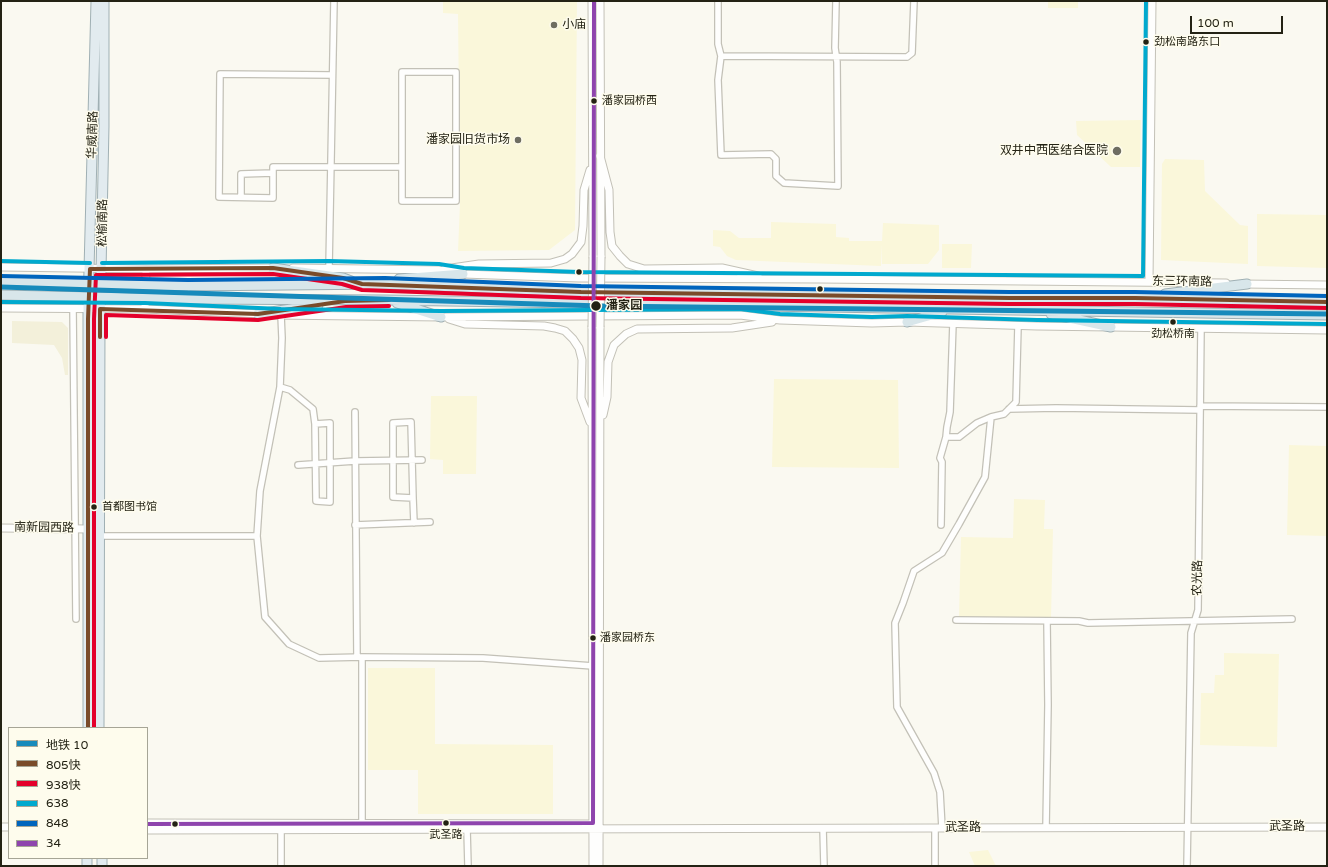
<!DOCTYPE html>
<meta charset="utf-8">
<style>
body{margin:0}
#map{position:relative;width:1328px;height:867px;overflow:hidden;background:#faf9f1;font-family:"Varela Round","Noto Sans SC",sans-serif}
canvas{display:block}
.frame{position:absolute;inset:0;border:2px solid #232214;pointer-events:none}
.legend{position:absolute;left:8px;top:727px;width:140px;height:132px;box-sizing:border-box;background:#fefced;border:1px solid #a6a596;margin:0;padding:5px 7px;list-style:none;font-size:12px;color:#232214}
.legend li{display:flex;align-items:center;gap:8px;height:20px}
.legend b{width:20px;border:1px solid #a6a596}
.scale{position:absolute;left:1190px;top:16px;width:93px;height:18px;box-sizing:border-box;border:2px solid #232214;border-top:0;padding-left:5px;font-size:12px;line-height:14px;white-space:nowrap;color:#232214;-webkit-text-stroke:3px #fefced;paint-order:stroke}
</style>
<div id="map">
<canvas width="1328" height="867"></canvas>
<div class="frame"></div>
<ul class="legend">
<li><b style="height:5px;background:#178abb"></b>地铁 10</li>
<li><b style="height:5px;background:#7a4b2a"></b>805快</li>
<li><b style="height:5px;background:#e4002b"></b>938快</li>
<li><b style="height:5px;background:#00a9ce"></b>638</li>
<li><b style="height:5px;background:#0065bd"></b>848</li>
<li><b style="height:5px;background:#8e44ad"></b>34</li>
</ul>
<div class="scale">100 m</div>
</div>
<script>
const ctx = document.querySelector('canvas').getContext('2d');
ctx.lineJoin = 'round';
function paint(path, color) { ctx.fillStyle = color; ctx.fill(path, 'evenodd'); }
const toPath = rows => new Path2D(rows.map(r => 'M' + r).join(''));
function trace(path, color, width, dash) { ctx.strokeStyle = color; ctx.lineWidth = width; ctx.lineCap = dash ? 'butt' : 'round'; ctx.setLineDash(dash || []); ctx.stroke(path); }
function drawText(font, color, halo, rows, align = 'center') {
  ctx.font = font + ' "Varela Round","Noto Sans SC",sans-serif'; ctx.lineWidth = 3; ctx.setLineDash([]); ctx.textBaseline = 'middle'; ctx.strokeStyle = halo; ctx.fillStyle = color; for (const [text, x, y, turn = 0] of rows) {
    ctx.save(); ctx.translate(x, y); ctx.rotate((+turn || 0) * Math.PI / 180); ctx.textAlign = isNaN(turn) ? turn : align; if (halo) ctx.strokeText(text, 0, 0); ctx.fillText(text, 0, 0); ctx.restore();
  }
}
const built = toPath([
 [443,1,577,1,575,230,549,250,458,251,460,204,458,14,443,13],
 [1048,1,1078,1,1078,8,1048,8],
 [1141,120,1140,167,1111,167,1077,135,1076,121],
 [1165,159,1204,160,1205,191,1240,225,1248,226,1248,264,1161,260,1162,164],
 [1257,214,1327,215,1327,268,1257,266],
 [771,222,836,224,836,237,849,238,849,241,882,241,883,223,939,225,939,250,928,264,882,264,882,244,881,266,736,260,727,256,720,247,713,246,713,230,730,231,739,238,771,238],
 [942,244,972,244,971,268,942,268],
 [774,379,898,380,899,468,772,467],
 [431,396,477,396,476,474,443,474,443,460,430,459],
 [1289,445,1327,446,1327,536,1287,535],
 [1014,499,1045,500,1044,529,1053,529,1051,619,959,617,961,537,1013,538],
 [1224,653,1279,654,1277,747,1200,745,1201,693,1214,693,1215,675,1224,675],
 [368,668,435,668,435,744,553,745,553,814,418,814,418,770,368,770],
 [988,850,996,866,975,866,969,852]
]);
const green = toPath([
 [12,321,62,322,68,328,68,375,65,375,62,358,54,345,12,343]
]);
const minor = toPath([
 [718,1,718,44,721,56,718,80,721,155,771,154,776,159,776,176,784,183,838,186,837,62,835,48,836,1],
 [721,56,907,57,912,53,914,1],
 [332,75,220,74,219,197,273,198,273,167,402,167,402,72,456,72,456,201,402,201,402,167],
 [241,197,241,174,273,173],
 [329,267,334,1],
 [73,308,76,619],
 [281,315,282,338,280,387,260,491,257,536,265,617,289,644,319,658,362,657,483,658,593,666],
 [280,387,290,390,313,409,315,424],
 [1200,406,1327,407],
 [1009,409,1056,408,1200,410],
 [355,412,357,657],
 [330,423,330,502,316,501,315,424,330,423],
 [946,437,959,437,977,423,991,417],
 [298,465,355,461,422,460],
 [413,498,393,497,393,423,411,422,413,498,414,523],
 [355,525,430,522],
 [941,525,942,462,940,458,946,437,947,427,950,412,953,323],
 [99,536,257,536],
 [956,620,1079,621,1088,623,1292,619],
 [362,657,362,823],
 [823,828,824,866],
 [942,828,940,792,934,773,897,707,895,623,903,603,914,571,942,553,959,524,985,477,991,417,1004,414,1016,402,1018,326],
 [1046,828,1048,705,1047,621],
 [467,829,468,866],
 [281,866,281,830],
 [935,866,935,828],
 [1187,866,1191,633,1198,610,1201,328]
]);
const tertiary = toPath([
 [592,1,593,257],
 [600,1,601,257],
 [600,156,609,190,610,232,612,246,620,256,628,264,644,269,722,268,758,276],
 [1,267,146,269,277,268],
 [293,268,439,270,463,274,579,278,819,279,1226,283],
 [445,269,479,264,551,263,565,259,572,254,581,242,583,226,584,190,590,170],
 [1149,282,1152,1],
 [1243,284,1327,285],
 [1,308,145,309,263,314],
 [145,309,146,269],
 [273,315,441,317,740,315,780,320,872,323,907,322,1037,326,1327,330],
 [449,319,465,324,544,326,555,328,565,331,573,339,579,348,582,360,581,398,590,422],
 [592,327,593,866],
 [603,415,607,397,608,362,614,345,626,334,637,329,732,328,772,322],
 [1,528,88,529],
 [147,823,593,824,596,826],
 [1,827,9,827],
 [147,830,1327,827],
 [599,866,600,327]
]);
const primary = toPath([
 [88,728,88,308,96,1],
 [99,728,100,320,104,126,104,1],
 [102,858,102,866],
 [87,866,87,858]
]);
const trunk = toPath([
 [273,268,343,278,351,281],
 [399,279,463,274],
 [188,286,385,284,581,292,1009,298,1135,298,1327,302],
 [1165,294,1247,284],
 [188,299,386,300,1327,315],
 [397,303,441,317],
 [258,314,318,305],
 [1051,314,1111,327],
 [907,322,942,312]
]);
const tertiaryBridge = toPath([
 [592,327,593,257],
 [600,327,601,257]
]);
const trunkBridge = toPath([
 [1,282,188,286],
 [1,295,188,299]
]);
const bus1 = toPath([
 [100,337,100,309,258,314,345,301,389,300],
 [88,728,88,319,90,269,273,268,343,278,362,284,581,292,1009,298,1135,298,1327,302]
]);
const bus2 = toPath([
 [106,337,106,315,258,320,346,307,389,306],
 [94,728,94,319,96,275,273,274,342,284,362,290,581,298,1009,304,1135,304,1327,308]
]);
const bus3 = toPath([
 [1,261,90,263],
 [102,263,329,261,439,264,464,268,579,272,1143,276,1146,1],
 [1,302,145,303,281,309,441,311,740,309,780,314,872,317,907,316,1037,320,1327,324]
]);
const bus4 = toPath([
 [1,276,188,280,385,278,581,286,1009,292,1135,292,1327,296]
]);
const bus5 = toPath([
 [147,824,593,823,594,1]
]);
const metro1 = toPath([
 [1,287,600,306,1327,314]
]);
const markers = [
 [554,25,4,"#6e6d61"],
 [1146,42,3.5,"#232214"],
 [594,101,3.5,"#232214"],
 [518,140,4,"#6e6d61"],
 [1117,151,5,"#6e6d61"],
 [579,272,3.5,"#232214"],
 [820,289,3.5,"#232214"],
 [596,306,5.5,"#232214"],
 [1173,322,3.5,"#232214"],
 [94,507,3.5,"#232214"],
 [593,638,3.5,"#232214"],
 [446,823,3.5,"#232214"],
 [175,824,3.5,"#232214"]
];
const busNames = [
 ["劲松南路东口",1154,42],
 ["潘家园桥西",602,101],
 ["劲松桥南",1173,334,"center"],
 ["首都图书馆",102,507],
 ["潘家园桥东",600,638],
 ["武圣路",446,835,"center"]
];
const poiNames = [
 ["小庙",562,25,"left"],
 ["潘家园旧货市场",510,140],
 ["双井中西医结合医院",1108,151]
];
const streetNames = [
 ["华威南路",93,135,-88],
 ["松榆南路",103,223,-89],
 ["东三环南路",1182,282,1],
 ["南新园西路",44,528,1],
 ["农光路",1198,578,-89],
 ["武圣路",1287,827],
 ["武圣路",963,828]
];
const stopNames = [
 ["潘家园",606,306]
];
paint(built, '#faf7da');
paint(green, '#f3f0da');
trace(minor, '#c3c1b7', 8);
trace(tertiary, '#c3c1b7', 9);
trace(primary, '#a0b0b4', 11);
trace(trunk, '#a0b0b4', 11);
trace(minor, '#fefefd', 5.5);
trace(tertiary, '#fefefd', 7);
trace(primary, '#e2ebef', 9);
trace(trunk, '#d8e6ea', 9);
trace(tertiaryBridge, '#c3c1b7', 9, []);
trace(trunkBridge, '#a0b0b4', 11, []);
trace(tertiaryBridge, '#fefefd', 7);
trace(trunkBridge, '#d8e6ea', 9);
trace(bus1, '#7a4b2a', 4);
trace(bus2, '#e4002b', 4);
trace(bus3, '#00a9ce', 4);
trace(bus4, '#0065bd', 4);
trace(bus5, '#8e44ad', 4);
trace(metro1, '#178abb', 5);
for (const [x, y, r, color] of markers) { const dot = new Path2D(); dot.arc(x, y, r, 0, 2 * Math.PI); ctx.fillStyle = color; ctx.fill(dot); trace(dot, '#fefced', 1.5); }
drawText('11px', '#232214', '#fefced', busNames, 'left');
drawText('12px', '#232214', '#fefced', poiNames, 'right');
drawText('12px', '#232214', '#fefced', streetNames);
drawText('bold 12px', '#232214', '#fefced', stopNames, 'left');
</script>
